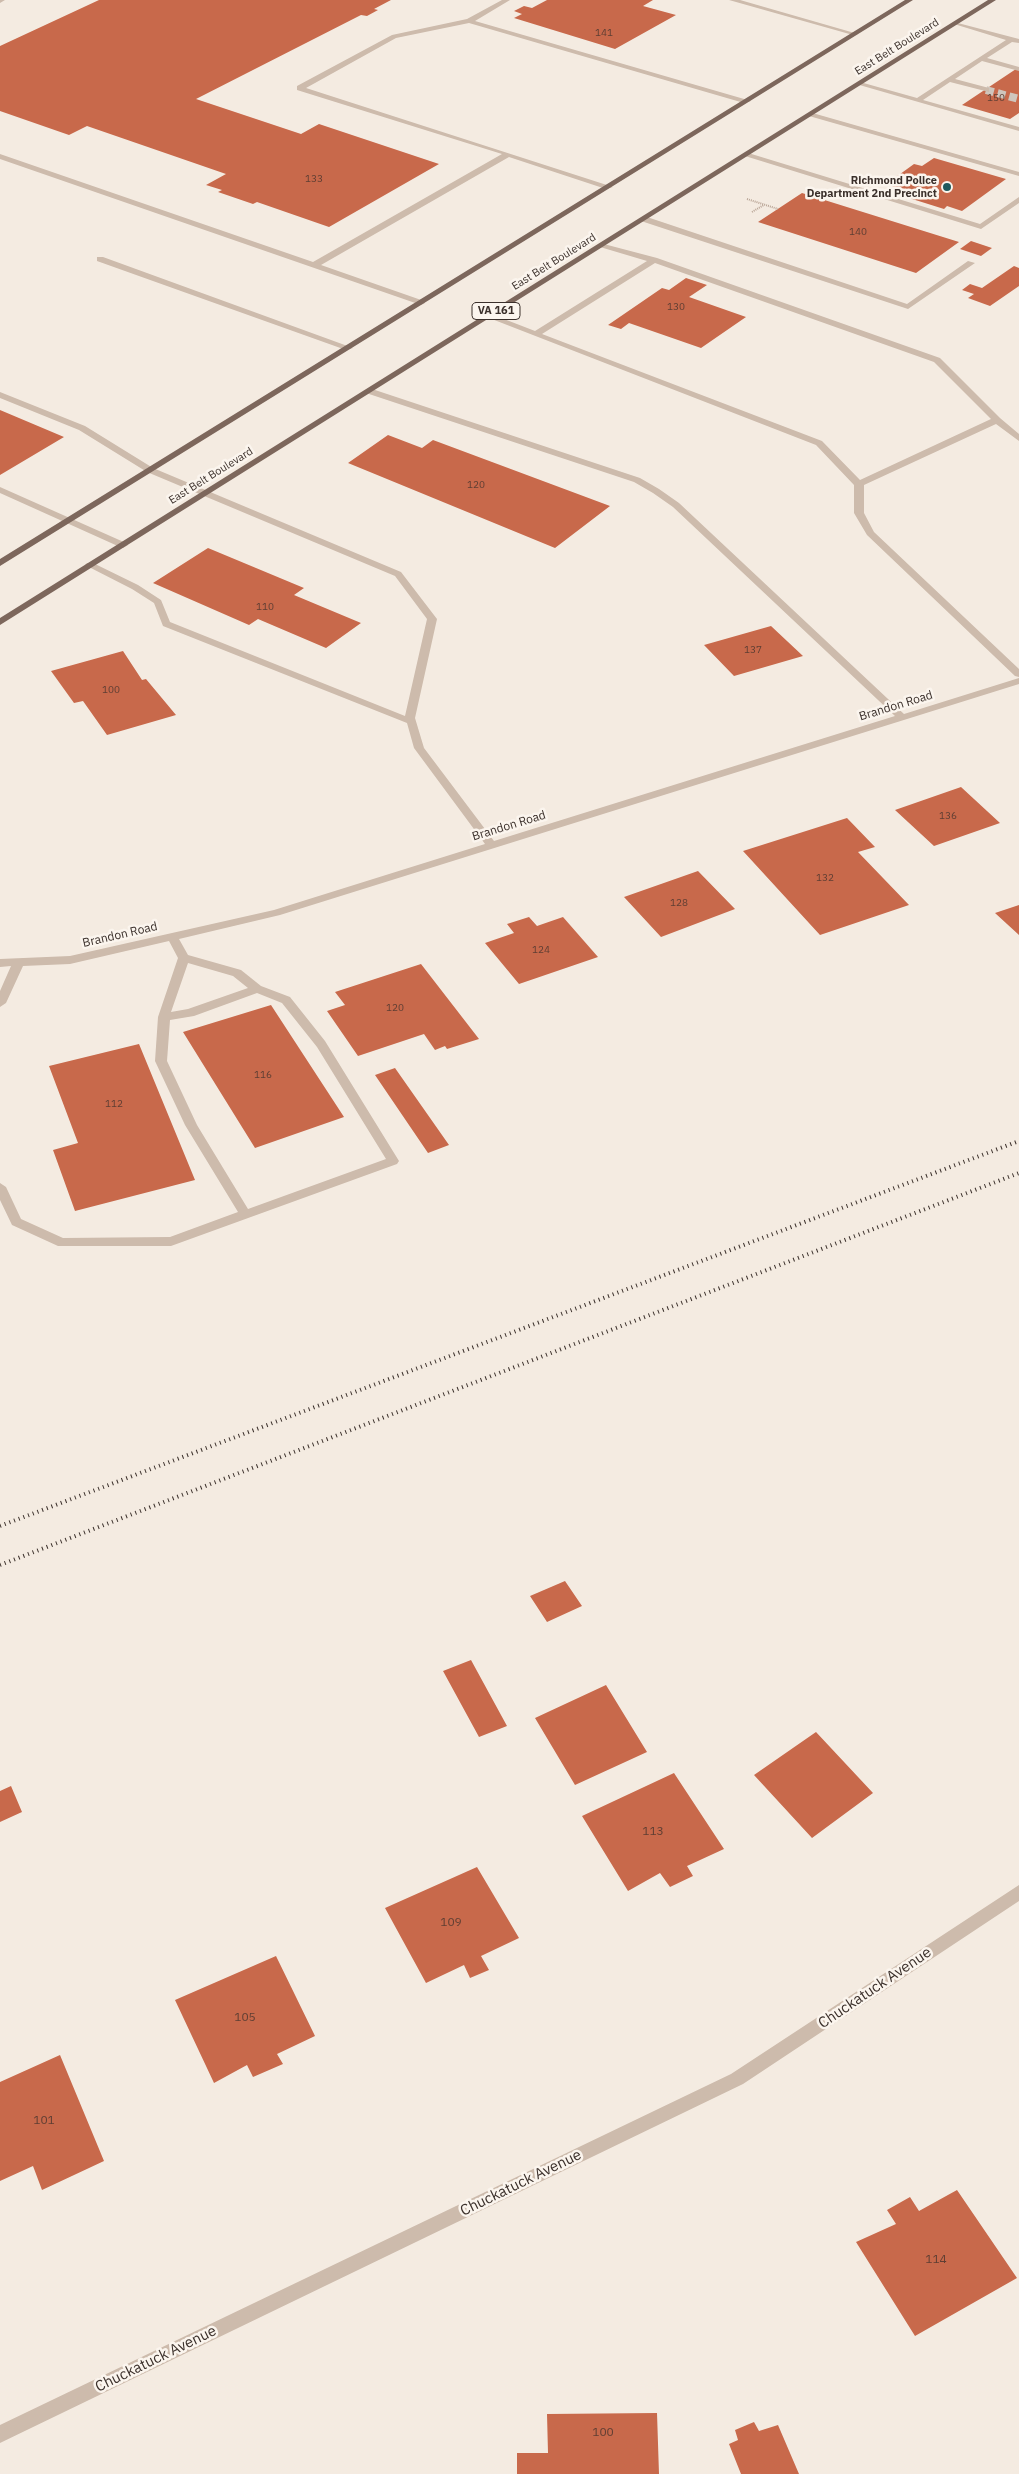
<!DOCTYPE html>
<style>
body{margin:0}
canvas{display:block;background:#f4ebe1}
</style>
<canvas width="1019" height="2474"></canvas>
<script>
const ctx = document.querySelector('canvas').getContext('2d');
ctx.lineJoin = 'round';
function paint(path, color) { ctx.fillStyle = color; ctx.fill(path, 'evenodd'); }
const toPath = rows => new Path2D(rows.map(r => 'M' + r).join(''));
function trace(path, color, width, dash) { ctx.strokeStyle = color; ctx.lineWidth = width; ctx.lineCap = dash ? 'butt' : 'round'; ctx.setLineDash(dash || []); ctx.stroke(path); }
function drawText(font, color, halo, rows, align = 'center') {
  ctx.font = font + ' "IBM Plex Sans",sans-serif'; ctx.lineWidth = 5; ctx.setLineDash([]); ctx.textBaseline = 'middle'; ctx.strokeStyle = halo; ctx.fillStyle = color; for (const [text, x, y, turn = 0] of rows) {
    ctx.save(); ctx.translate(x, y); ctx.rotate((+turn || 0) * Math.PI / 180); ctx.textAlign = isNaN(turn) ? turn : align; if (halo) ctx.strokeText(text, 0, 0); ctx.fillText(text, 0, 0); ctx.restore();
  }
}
const building = toPath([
 [99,0,391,0,374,9,378,10,367,16,361,15,196,99,301,134,319,124,439,164,329,227,257,202,253,204,218,192,222,190,206,185,226,174,87,126,69,135,0,111,0,46],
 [547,0,653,0,643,6,676,15,615,49,514,18,522,14,514,11,524,6,532,8],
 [1019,67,1019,113,1010,119,962,105],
 [934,158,1006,179,962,211,947,206,944,209,909,198,916,194,892,186,902,179,896,177,914,164,922,166],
 [802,193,959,242,916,273,758,222],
 [971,241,992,248,981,256,960,249],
 [1014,266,1019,268,1019,286,990,306,968,298,974,294,962,290,970,284,982,288],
 [686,278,707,285,689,297,746,317,701,348,629,323,621,329,608,325,662,288,669,290],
 [0,410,64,437,0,475],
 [388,435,422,448,433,440,610,506,555,548,348,463],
 [208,548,304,588,294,595,361,623,326,648,258,619,249,625,153,583],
 [771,626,803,656,734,676,704,645],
 [123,651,142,680,146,679,176,715,107,735,83,701,74,703,51,671],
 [961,787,1000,823,934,846,895,810],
 [847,818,875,847,858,852,909,905,820,935,743,851],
 [698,871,735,909,661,937,624,897],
 [1019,905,1019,935,995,913],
 [529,917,537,926,563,917,598,957,519,984,485,943,514,933,507,924],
 [421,964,479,1039,447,1049,445,1046,435,1050,424,1034,358,1056,327,1011,345,1005,335,992],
 [271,1005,344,1117,255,1148,183,1032],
 [139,1044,195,1180,75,1211,53,1150,78,1143,49,1066],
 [395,1068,449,1145,428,1153,375,1075],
 [565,1581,582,1606,547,1622,530,1596],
 [471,1660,507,1726,479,1737,443,1671],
 [606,1685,647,1752,575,1785,535,1718],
 [816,1732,873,1793,812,1838,754,1775],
 [674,1773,724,1849,687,1866,693,1876,670,1887,660,1873,628,1891,582,1816],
 [11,1786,22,1812,0,1822,0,1791],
 [477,1867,519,1938,481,1956,489,1970,470,1978,464,1965,426,1983,385,1908],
 [276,1956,315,2036,277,2054,283,2064,253,2077,247,2065,214,2083,175,2000],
 [60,2055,104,2161,42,2190,33,2166,0,2181,0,2082],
 [957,2190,1017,2278,915,2336,856,2242,896,2224,887,2210,910,2197,919,2211],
 [657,2413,659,2474,517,2474,517,2453,548,2453,547,2414],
 [754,2422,759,2431,778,2425,799,2474,741,2474,729,2444,738,2440,735,2430]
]);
const minorTunnel = toPath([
 [986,90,1019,99]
]);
const path = toPath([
 [747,199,778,209],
 [752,212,764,205]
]);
const minor = toPath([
 [0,0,5,0,0,3,0,0],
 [502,0,510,0,475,21,751,101,744,103,469,23,396,38,306,88,613,187,606,189,509,157,321,265,424,301,425,303,421,305,0,159,0,154,313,262,502,154,297,90,297,86,392,35,467,19,502,0],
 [729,0,740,0,858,34,853,35,729,0],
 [954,22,1019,39,1019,43,1012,42,987,58,1019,67,1019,71,982,61,955,79,989,88,989,92,950,82,923,100,1019,127,1019,131,856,84,860,82,917,98,1006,40,954,24,954,22],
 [809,112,1019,172,1019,176,809,116,809,112],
 [745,152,980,224,1019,197,1019,203,981,229,745,156,745,152],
 [641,217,647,217,907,304,968,261,975,263,908,309,641,221,641,217],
 [600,243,657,258,940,358,1000,418,1019,434,1019,441,996,424,864,485,864,513,874,532,1019,669,1019,677,1015,676,867,535,854,513,854,485,816,445,484,316,491,314,535,331,647,261,600,247,600,243],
 [655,263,934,362,991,419,860,480,822,441,542,334,655,263],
 [97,257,103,257,353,348,346,350,97,261,97,257],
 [366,389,372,389,640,478,659,489,679,503,904,714,1019,678,1019,684,280,915,179,939,188,955,241,970,261,986,290,997,325,1041,399,1161,397,1164,171,1246,58,1246,12,1225,0,1200,0,1183,6,1187,21,1219,63,1238,170,1237,238,1212,185,1125,155,1061,158,1017,178,958,169,941,70,964,23,966,6,1003,0,1007,0,991,11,966,0,967,0,959,70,956,274,910,485,844,414,748,407,723,163,626,154,603,132,589,85,565,87,563,93,563,138,585,161,600,170,622,405,716,427,619,395,576,147,472,79,430,0,398,0,392,85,426,153,468,401,572,437,619,415,718,424,748,494,841,895,716,673,507,653,493,634,482,366,393,366,389],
 [188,963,233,976,248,988,188,1009,171,1012,188,963],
 [257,993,282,1003,317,1047,386,1159,248,1209,197,1125,167,1061,170,1020,194,1016,257,993],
 [0,487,126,543,128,545,123,548,120,547,0,493,0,487],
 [1019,1885,1019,1901,743,2084,0,2443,0,2425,731,2074,1019,1885]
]);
const major = toPath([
 [905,0,913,0,0,566,0,559,905,0],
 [988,0,996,0,0,625,0,618,988,0]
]);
const rail = toPath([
 [0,1526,1019,1141],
 [0,1565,1019,1173]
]);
const markers = [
 [947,187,5,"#1f5a5e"]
];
const numberNames = [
 ["141",604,33],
 ["150",996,98],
 ["133",314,179],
 ["140",858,232],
 ["130",676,307],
 ["120",476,485],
 ["110",265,607],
 ["137",753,650],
 ["100",111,690],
 ["136",948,816],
 ["132",825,878],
 ["128",679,903],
 ["124",541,950],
 ["120",395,1008],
 ["116",263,1075],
 ["112",114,1104]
];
const farStreetnames = [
 ["East Belt Boulevard",897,47,-32],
 ["East Belt Boulevard",554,262,-32],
 ["East Belt Boulevard",211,476,-32]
];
const farPoinames = [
 ["Richmond Police",937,181],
 ["Department 2nd Precinct",937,194]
];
const shields = [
 [496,311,48]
];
const shieldNames = [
 ["VA 161",496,311]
];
const streetNames = [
 ["Brandon Road",896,706,-17],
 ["Brandon Road",509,826,-17],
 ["Brandon Road",120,935,-13]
];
const nearNumbernames = [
 ["113",653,1832],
 ["109",451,1923],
 ["105",245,2018],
 ["101",44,2121],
 ["114",936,2260],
 ["100",603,2433]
];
const nearStreetnames = [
 ["Chuckatuck Avenue",875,1988,-34],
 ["Chuckatuck Avenue",521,2183,-26],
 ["Chuckatuck Avenue",156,2359,-26]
];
paint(building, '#c8694b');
trace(minorTunnel, '#cfc6bd', 8, [8, 4]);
trace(path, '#b9a596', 2, [1, 1]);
paint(minor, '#cdbbac');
paint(major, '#7d675c');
trace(rail, '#3b302b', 4, [1, 4]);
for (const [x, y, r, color] of markers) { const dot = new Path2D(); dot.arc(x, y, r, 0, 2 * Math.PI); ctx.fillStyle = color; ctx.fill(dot); trace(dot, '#fbf5ee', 2); }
drawText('10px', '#5e3e33', null, numberNames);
drawText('11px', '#3b302b', '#fbf5ee', farStreetnames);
drawText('bold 11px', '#3b302b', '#fbf5ee', farPoinames, 'right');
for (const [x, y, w] of shields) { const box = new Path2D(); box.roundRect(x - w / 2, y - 8.5, w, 17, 4); ctx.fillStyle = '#fbf5ee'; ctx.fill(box); trace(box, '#3b302b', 1); }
drawText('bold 11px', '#3b302b', null, shieldNames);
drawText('12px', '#3b302b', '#fbf5ee', streetNames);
drawText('12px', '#5e3e33', null, nearNumbernames);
drawText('15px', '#3b302b', '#fbf5ee', nearStreetnames);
</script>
